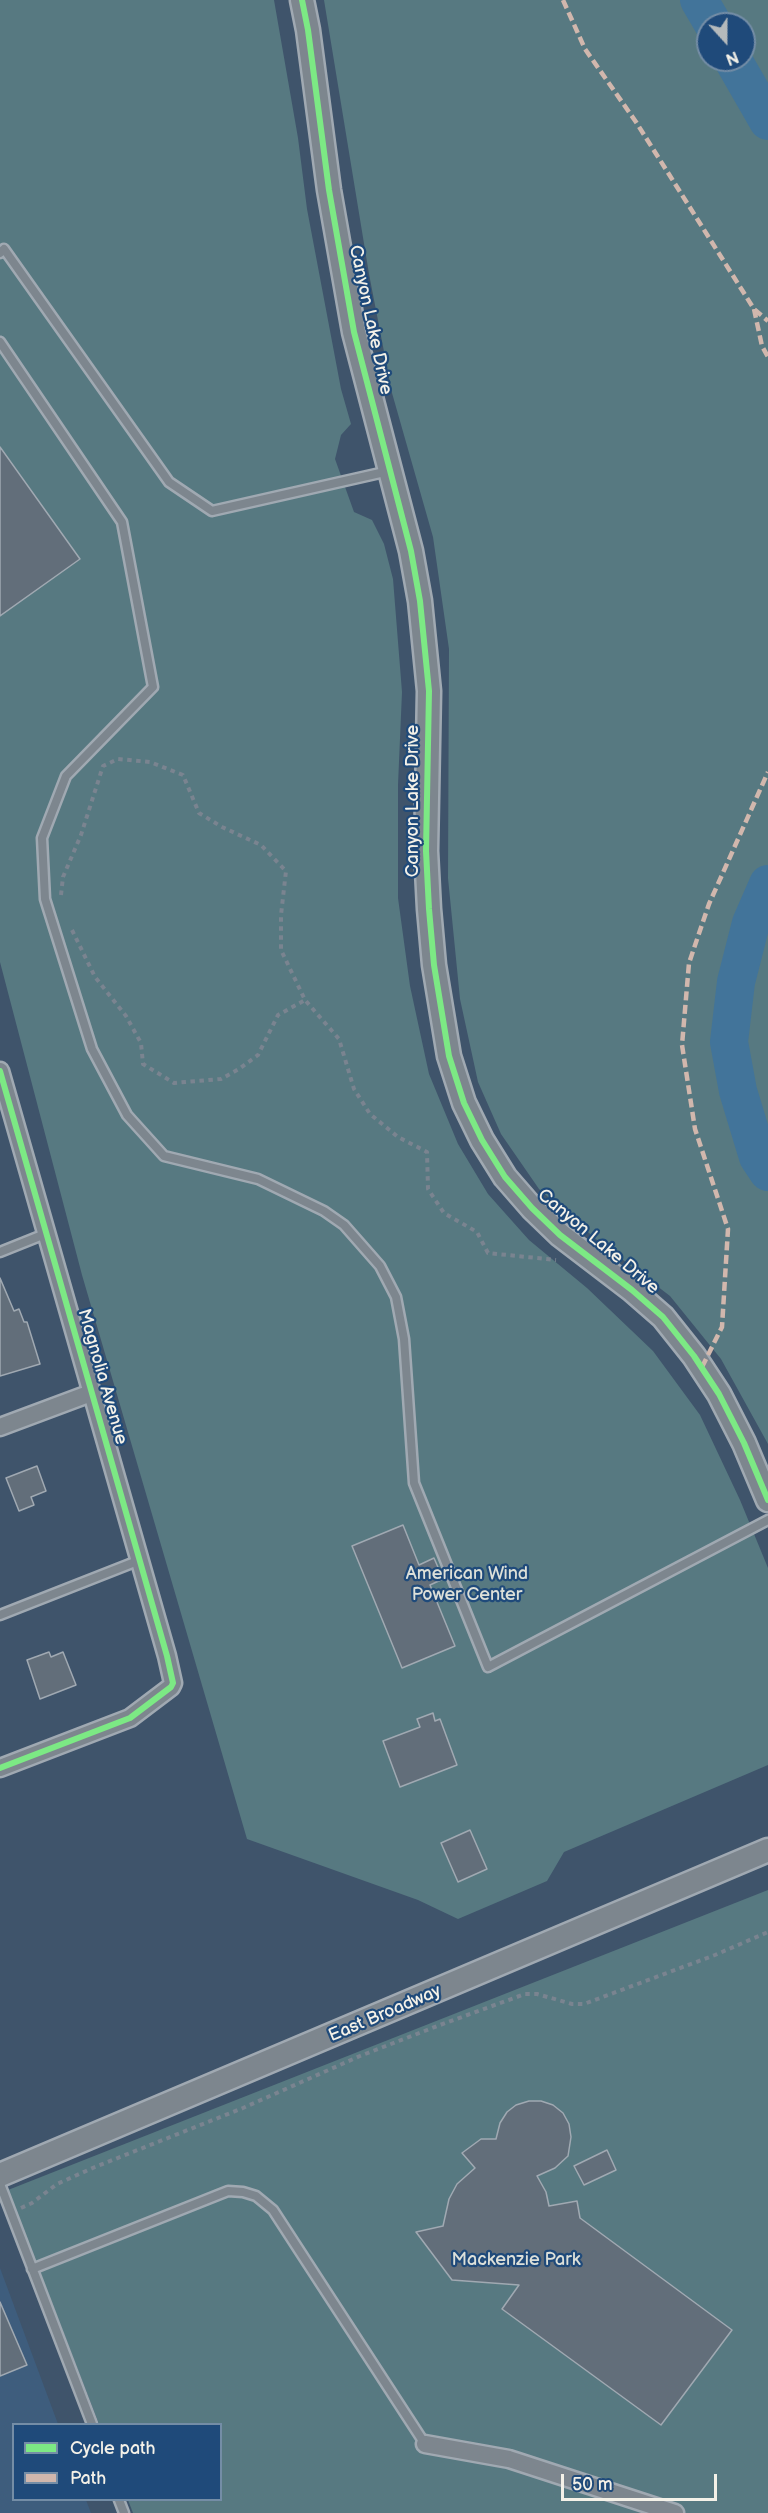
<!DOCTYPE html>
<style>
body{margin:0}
#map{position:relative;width:768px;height:2513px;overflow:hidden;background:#3f546b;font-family:"Balsamiq Sans",sans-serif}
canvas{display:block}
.legend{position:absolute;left:12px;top:2423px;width:210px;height:78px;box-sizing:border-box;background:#1f4a7a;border:2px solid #748da6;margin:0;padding:8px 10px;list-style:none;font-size:18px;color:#f4f1e8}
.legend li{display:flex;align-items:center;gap:12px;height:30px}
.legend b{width:30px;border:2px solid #748da6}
.north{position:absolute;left:696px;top:12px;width:60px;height:60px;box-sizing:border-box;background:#1f4a7a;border:2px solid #748da6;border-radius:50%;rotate:159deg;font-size:16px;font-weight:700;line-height:24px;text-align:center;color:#f4f1e8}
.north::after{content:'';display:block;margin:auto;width:21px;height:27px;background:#b5babc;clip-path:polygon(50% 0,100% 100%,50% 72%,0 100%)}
.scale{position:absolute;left:561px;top:2474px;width:156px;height:27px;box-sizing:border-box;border:3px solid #f4f1e8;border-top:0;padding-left:8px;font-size:18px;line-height:21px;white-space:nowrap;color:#f4f1e8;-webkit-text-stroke:4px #1f4a7a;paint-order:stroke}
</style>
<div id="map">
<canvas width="768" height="2513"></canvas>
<ul class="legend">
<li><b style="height:8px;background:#7ce984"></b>Cycle path</li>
<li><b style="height:8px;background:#d1b7ad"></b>Path</li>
</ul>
<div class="north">N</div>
<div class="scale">50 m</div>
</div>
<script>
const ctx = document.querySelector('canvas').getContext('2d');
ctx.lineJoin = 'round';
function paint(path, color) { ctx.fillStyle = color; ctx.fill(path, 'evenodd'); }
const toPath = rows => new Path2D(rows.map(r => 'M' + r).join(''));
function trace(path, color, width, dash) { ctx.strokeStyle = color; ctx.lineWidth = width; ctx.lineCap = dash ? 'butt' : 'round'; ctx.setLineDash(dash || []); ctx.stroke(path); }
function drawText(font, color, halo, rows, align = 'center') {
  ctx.font = font + ' "Balsamiq Sans",sans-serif'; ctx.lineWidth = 4.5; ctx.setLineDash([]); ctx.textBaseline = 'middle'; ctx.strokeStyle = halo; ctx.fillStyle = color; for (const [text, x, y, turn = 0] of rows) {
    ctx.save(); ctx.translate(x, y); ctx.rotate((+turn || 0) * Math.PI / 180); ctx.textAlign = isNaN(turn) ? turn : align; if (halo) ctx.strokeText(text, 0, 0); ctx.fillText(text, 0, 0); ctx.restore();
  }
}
const built = toPath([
 [0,2268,58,2424,14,2424,14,2500,86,2500,91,2513,0,2513]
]);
const green = toPath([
 [0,0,274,0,298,138,307,209,341,389,351,424,341,435,335,459,354,512,372,520,384,544,393,579,402,692,398,785,398,898,410,986,429,1074,458,1144,488,1194,529,1240,587,1288,653,1351,700,1415,740,1500,768,1568,768,1765,564,1852,547,1881,458,1919,418,1900,247,1839,82,1275,0,962],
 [324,0,768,0,768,1444,721,1359,670,1296,597,1240,539,1189,501,1134,478,1082,460,999,448,878,449,649,433,537,392,393,369,274],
 [708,24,744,24,744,60,708,60],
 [768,1890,768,2513,133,2513,128,2500,220,2500,220,2424,99,2424,8,2190]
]);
const river = toPath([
 [699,0,713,24],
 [733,60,768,121],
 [768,884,751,923,736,982,729,1042,738,1091,758,1157,768,1172]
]);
const building = toPath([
 [0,447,80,559,0,616,0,447],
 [0,1278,14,1311,19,1309,24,1322,27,1322,40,1364,0,1376,0,1278],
 [37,1466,46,1491,31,1497,34,1505,19,1511,6,1478,37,1466],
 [403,1525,419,1565,434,1558,443,1579,430,1585,455,1646,402,1668,352,1546,403,1525],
 [49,1652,51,1657,63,1652,76,1685,40,1699,27,1660,49,1652],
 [433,1713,435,1721,440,1719,457,1765,400,1787,383,1741,420,1727,417,1719,433,1713],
 [470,1830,487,1869,458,1882,441,1843,470,1830],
 [529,2101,541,2101,553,2105,563,2113,569,2124,571,2137,568,2156,555,2168,537,2176,546,2192,549,2206,577,2201,580,2218,732,2330,661,2425,502,2309,519,2285,452,2280,416,2232,443,2226,449,2199,457,2184,475,2168,462,2153,481,2139,496,2139,500,2123,507,2112,516,2105,529,2101],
 [607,2150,616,2170,584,2185,574,2166,607,2150],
 [0,2302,27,2365,0,2376,0,2302]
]);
const path = toPath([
 [61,895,63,877,81,835,103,766,118,759,150,762,183,775,199,813,222,827,261,845,286,871,281,915,281,950,305,1000,339,1039,354,1089,370,1114,398,1137,427,1152,428,1189,444,1213,477,1232,488,1253,556,1260],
 [72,930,95,977,126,1016,141,1043,143,1064,174,1083,221,1079,239,1069,258,1055,278,1015,305,1000],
 [21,2208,32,2203,57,2184,95,2167,243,2108,360,2056,440,2025,525,1994,537,1994,572,2004,584,2004,715,1955,768,1932]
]);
const lane = toPath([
 [0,253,4,249,169,482,212,511,389,471],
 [0,342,122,522,153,687,66,776,42,838,45,899,92,1049,127,1115,164,1156,258,1179,324,1211,344,1225,380,1266,396,1297,404,1339,414,1483,488,1667,768,1520],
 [0,1252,45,1234],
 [0,1615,140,1560],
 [0,2184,92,2424],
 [32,2269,228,2191,243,2192,256,2196,273,2210,425,2444],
 [119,2500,124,2513]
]);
const street = toPath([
 [0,1071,167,1656,173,1683,171,1687,130,1718,0,1768],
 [0,1427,91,1393],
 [425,2444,509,2459,675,2513]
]);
const secondary = toPath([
 [302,0,308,30,329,190,354,332,411,551,420,601,429,691,426,851,429,909,434,965,449,1056,464,1103,482,1140,505,1177,532,1208,560,1235,632,1290,663,1317,694,1356,719,1394,744,1443,768,1500],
 [0,2175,768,1850]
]);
const quiet = toPath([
 [563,0,585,49,636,122,754,309,768,321],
 [754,309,762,346,768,357],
 [702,1367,722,1327,728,1229,695,1129,682,1045,689,963,709,904,768,772]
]);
const cycleway = toPath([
 [302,0,308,30,329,190,354,332,411,551,420,601,429,691,426,851,429,909,434,965,449,1056,464,1103,482,1140,505,1177,532,1208,560,1235,632,1290,663,1317,694,1356,719,1394,744,1443,768,1500],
 [0,1071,167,1656,173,1683,171,1687,130,1718,0,1768]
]);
const streetNames = [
 ["Canyon Lake Drive",370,320,78],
 ["Canyon Lake Drive",413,801,-90],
 ["Canyon Lake Drive",598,1242,40],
 ["Magnolia Avenue",102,1377,74],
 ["East Broadway",385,2014,-23]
];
const parkNames = [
 ["American Wind",467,1574],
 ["Power Center",467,1595],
 ["Mackenzie Park",516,2260]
];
paint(built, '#3e5d7d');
paint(green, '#577981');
trace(river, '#42749a', 38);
paint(building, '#626e7a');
trace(building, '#a0a9b2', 1.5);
trace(lane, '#a0a9b2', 13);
trace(street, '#a0a9b2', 21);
trace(secondary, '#a0a9b2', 27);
trace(path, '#7a8490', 4, [4.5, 4.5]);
trace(lane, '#7d868e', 8);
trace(street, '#7d868e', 16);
trace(secondary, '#7d868e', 22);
trace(quiet, '#d1b7ad', 4.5, [9, 4.5]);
trace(cycleway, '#7ce984', 6);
drawText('18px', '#f4f1e8', '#1f4a7a', streetNames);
drawText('18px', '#dde0d9', '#1f4a7a', parkNames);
</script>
